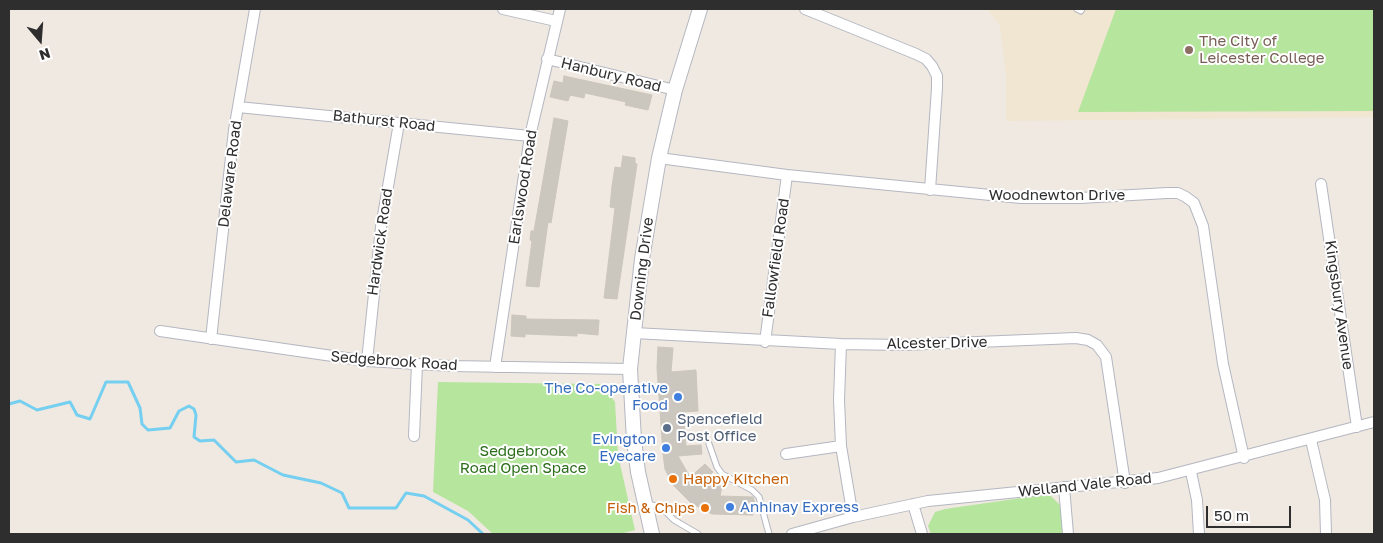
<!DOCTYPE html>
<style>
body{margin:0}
#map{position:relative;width:1383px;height:543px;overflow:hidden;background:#efe9e1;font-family:"Golos Text",sans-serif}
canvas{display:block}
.frame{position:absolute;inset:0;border:10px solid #2e2e2e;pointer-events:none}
.north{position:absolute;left:15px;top:15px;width:50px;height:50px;-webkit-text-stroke:4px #fff;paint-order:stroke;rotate:162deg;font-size:14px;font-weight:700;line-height:20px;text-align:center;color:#2e2e2e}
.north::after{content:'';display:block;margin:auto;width:18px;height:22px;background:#2e2e2e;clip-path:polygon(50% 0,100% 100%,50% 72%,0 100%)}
.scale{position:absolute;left:1206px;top:506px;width:85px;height:22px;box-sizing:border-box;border:2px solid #2e2e2e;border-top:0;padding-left:6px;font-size:15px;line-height:18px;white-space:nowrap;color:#2e2e2e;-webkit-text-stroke:4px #fff;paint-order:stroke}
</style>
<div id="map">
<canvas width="1383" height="543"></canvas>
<div class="frame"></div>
<div class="north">N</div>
<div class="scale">50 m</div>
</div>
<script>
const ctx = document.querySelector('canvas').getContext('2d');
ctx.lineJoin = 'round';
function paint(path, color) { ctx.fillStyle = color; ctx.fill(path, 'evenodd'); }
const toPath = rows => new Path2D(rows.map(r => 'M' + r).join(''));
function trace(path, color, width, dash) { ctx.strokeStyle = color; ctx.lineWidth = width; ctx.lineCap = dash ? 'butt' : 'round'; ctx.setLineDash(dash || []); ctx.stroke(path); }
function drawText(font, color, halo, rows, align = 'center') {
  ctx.font = font + ' "Golos Text",sans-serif'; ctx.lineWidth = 4; ctx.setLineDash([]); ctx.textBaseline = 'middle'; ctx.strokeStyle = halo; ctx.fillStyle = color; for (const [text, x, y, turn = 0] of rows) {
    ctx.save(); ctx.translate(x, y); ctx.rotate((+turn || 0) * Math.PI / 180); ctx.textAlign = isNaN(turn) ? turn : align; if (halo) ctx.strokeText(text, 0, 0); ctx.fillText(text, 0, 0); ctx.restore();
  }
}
const education = toPath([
 [987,9,1374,9,1374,117,1006,121,1006,74,1000,26]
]);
const green = toPath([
 [1116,9,1374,9,1374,111,1078,112],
 [438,382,602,384,615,402,618,455,635,530,620,534,493,534,468,511,433,492],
 [1042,495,1051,496,1061,506,1064,534,931,534,928,526,935,512,945,509]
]);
const stream = toPath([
 [9,404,20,401,37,410,70,402,77,415,90,419,106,382,128,382,140,408,142,424,148,430,170,428,179,411,189,406,194,409,196,415,194,437,200,441,214,440,236,462,254,460,283,475,321,483,342,493,349,508,396,508,406,493,424,496,468,520,483,534]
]);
const building = toPath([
 [564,76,652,95,648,110,625,105,626,102,585,93,584,98,570,95,568,101,550,97,554,81,563,83,564,76],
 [554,118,568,121,551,223,548,222,539,287,526,286,532,241,530,240,531,231,534,231,554,118],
 [623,156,635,158,635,163,637,164,617,299,604,298,615,208,610,207,612,186,615,167,621,168,623,156],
 [512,315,526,316,526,319,599,320,598,335,577,333,577,336,525,334,525,337,511,336,512,315],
 [658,347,673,348,671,372,696,370,698,411,683,412,686,446,701,445,702,454,678,456,690,477,705,464,713,472,707,477,722,486,720,496,753,497,758,512,753,512,753,515,712,514,691,503,673,485,665,469,663,454,657,368,658,347]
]);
const service = toPath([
 [1077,9,1081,11,1082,9],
 [709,444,717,467,722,474,752,490,759,497,769,534],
 [647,504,661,507,674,520,698,534]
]);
const minor = toPath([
 [503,9,556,21],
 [805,9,916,54,926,59,932,66,937,76,937,88,930,190],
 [547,59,675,90],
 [238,107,530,136],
 [659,158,787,175,1021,198,1080,198,1167,193,1178,193,1186,197,1194,203,1203,226,1223,364,1244,458],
 [1321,184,1357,427],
 [160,331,367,361,451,366,630,369],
 [634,333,841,344,903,345,1076,338,1088,340,1097,345,1106,357,1125,483],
 [211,339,234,130,255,9],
 [765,342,787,175],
 [841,344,839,400,841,446,853,517],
 [367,361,381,227,399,123],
 [495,367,530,136,560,9],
 [414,436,417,364],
 [1311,440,1325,500,1326,534],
 [786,454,841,446],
 [1191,472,1197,500,1199,534],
 [1064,487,1068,534],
 [913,504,922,534],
 [792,534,853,517,928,501,1158,478,1374,422]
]);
const tertiary = toPath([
 [652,534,638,472,634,440,630,369,642,259,659,158,675,90,700,9]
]);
const markers = [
 [1189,50,5,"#8d6e63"],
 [678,397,5,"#3f7fe0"],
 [667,428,5,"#5c6f8a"],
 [666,448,5,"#3f7fe0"],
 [673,479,5,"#e8710a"],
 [730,507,5,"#3f7fe0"],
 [705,508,5,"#e8710a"]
];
const educationNames = [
 ["The City of",1199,41],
 ["Leicester College",1199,58]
];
const streetNames = [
 ["Hanbury Road",611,75,14],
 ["Bathurst Road",384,121,6],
 ["Delaware Road",230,174,-83],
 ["Earlswood Road",523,187,-81],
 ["Woodnewton Drive",1057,195],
 ["Hardwick Road",380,242,-82],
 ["Fallowfield Road",776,258,-82],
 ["Downing Drive",642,269,-83],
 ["Kingsbury Avenue",1339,305,82],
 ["Alcester Drive",937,343,-1],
 ["Sedgebrook Road",394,361,4],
 ["Welland Vale Road",1085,485,-6]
];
const shopNames = [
 ["The Co-operative",668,388],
 ["Food",668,405],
 ["Evington",656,439],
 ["Eyecare",656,456],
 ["Anhinay Express",740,507,"left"]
];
const serviceNames = [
 ["Spencefield",677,419],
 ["Post Office",677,436]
];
const parkNames = [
 ["Sedgebrook",523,451],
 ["Road Open Space",523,468]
];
const foodNames = [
 ["Happy Kitchen",683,479],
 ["Fish & Chips",695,508,"right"]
];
paint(education, '#f0e6d1');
paint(green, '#b6e59e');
trace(stream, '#75cff0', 3);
paint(building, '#cbc7bf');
trace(building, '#cbc5ba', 1);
trace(service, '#b4b7c1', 7);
trace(minor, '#b4b7c1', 12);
trace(tertiary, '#b4b7c1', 16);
trace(service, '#fff', 5);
trace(minor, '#fff', 10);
trace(tertiary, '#fff', 14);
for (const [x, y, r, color] of markers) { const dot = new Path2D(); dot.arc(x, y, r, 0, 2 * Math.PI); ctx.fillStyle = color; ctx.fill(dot); trace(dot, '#fff', 2); }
drawText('15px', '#785e54', '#fff', educationNames, 'left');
drawText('15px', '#2e2e2e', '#fff', streetNames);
drawText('15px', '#366cbe', '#fff', shopNames, 'right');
drawText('15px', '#4e5e75', '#fff', serviceNames, 'left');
drawText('15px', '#2c6e1b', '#fff', parkNames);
drawText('15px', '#c56008', '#fff', foodNames, 'left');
</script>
